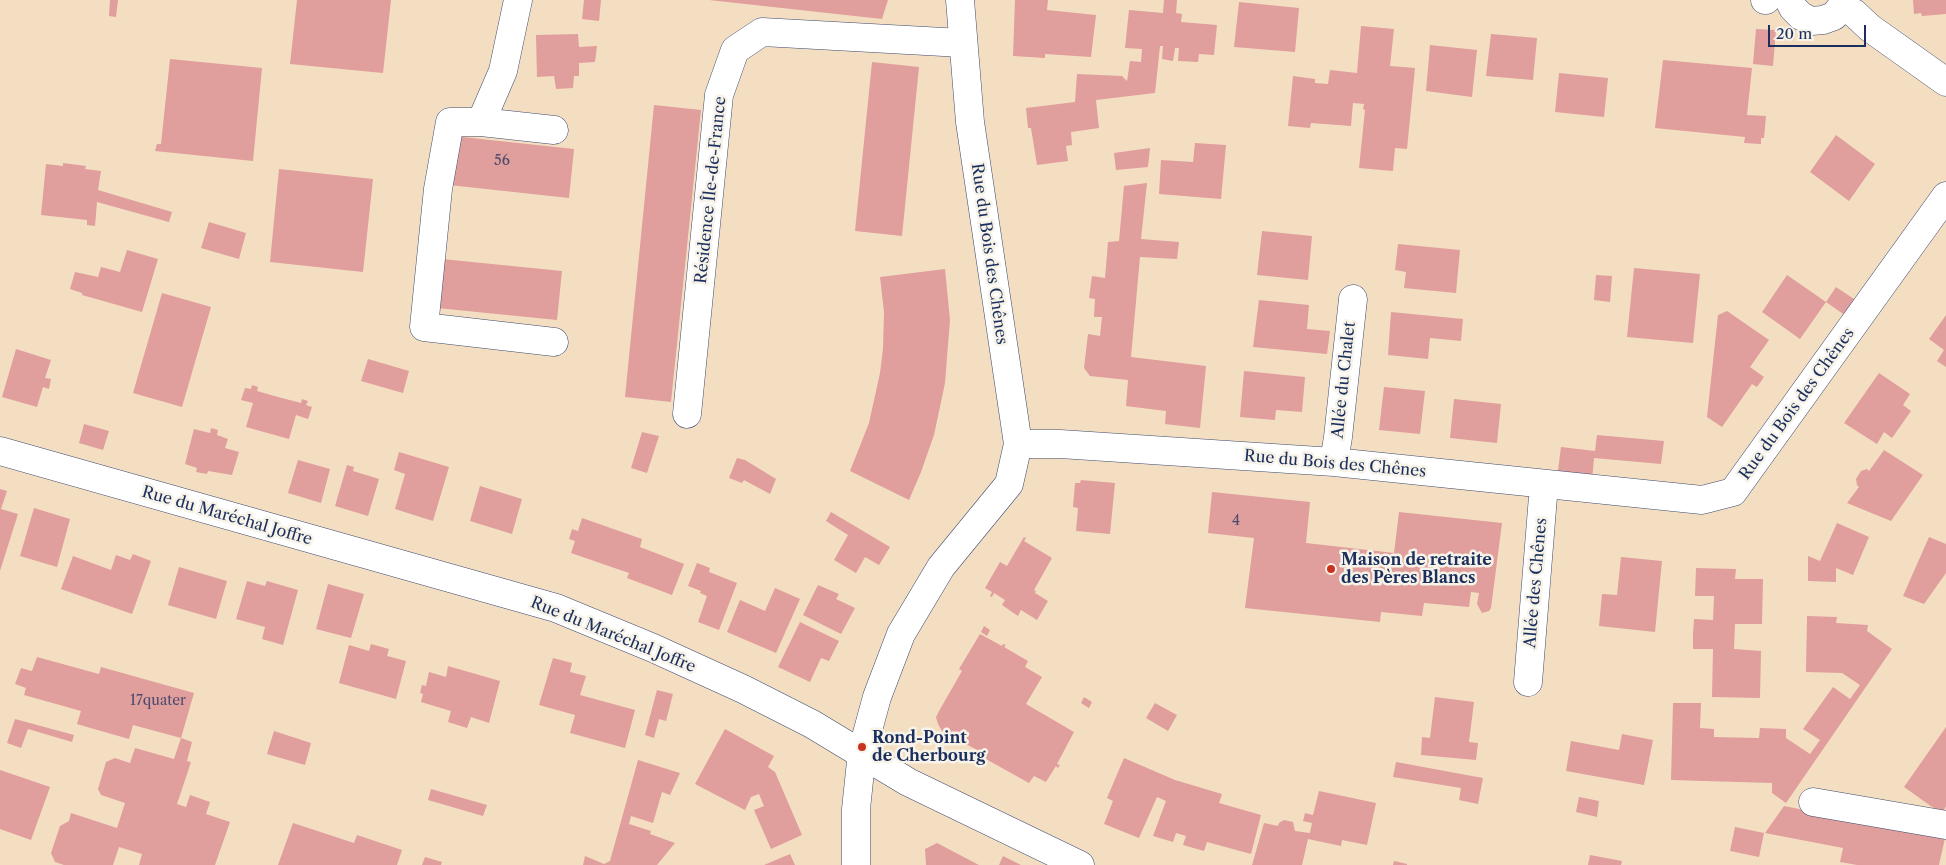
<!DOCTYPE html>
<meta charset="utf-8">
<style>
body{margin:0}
#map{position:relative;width:1946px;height:865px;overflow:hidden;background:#f4dec2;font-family:"Libre Caslon Text",serif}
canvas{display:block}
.scale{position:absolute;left:1768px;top:25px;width:98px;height:22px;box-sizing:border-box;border:2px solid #1b2f5e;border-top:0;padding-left:6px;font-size:15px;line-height:18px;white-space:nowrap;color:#1b2f5e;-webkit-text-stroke:4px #f7f3e8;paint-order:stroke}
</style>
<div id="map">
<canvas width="1946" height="865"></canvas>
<div class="scale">20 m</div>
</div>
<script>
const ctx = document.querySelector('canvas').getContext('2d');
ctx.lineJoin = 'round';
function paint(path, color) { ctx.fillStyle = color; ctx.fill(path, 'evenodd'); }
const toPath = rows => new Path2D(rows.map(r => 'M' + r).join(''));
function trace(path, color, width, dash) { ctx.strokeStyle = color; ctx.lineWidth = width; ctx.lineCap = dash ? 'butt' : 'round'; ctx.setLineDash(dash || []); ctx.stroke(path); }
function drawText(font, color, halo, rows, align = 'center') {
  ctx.font = font + ' "Libre Caslon Text",serif'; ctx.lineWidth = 5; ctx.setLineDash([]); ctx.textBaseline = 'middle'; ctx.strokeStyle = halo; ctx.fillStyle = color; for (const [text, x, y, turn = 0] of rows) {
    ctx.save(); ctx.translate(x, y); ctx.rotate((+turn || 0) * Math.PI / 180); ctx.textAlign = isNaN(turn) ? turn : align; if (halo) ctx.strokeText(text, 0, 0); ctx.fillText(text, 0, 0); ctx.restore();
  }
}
const building = toPath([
 [110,0,118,0,116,17,109,16],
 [297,0,391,0,383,73,290,64],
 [584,0,601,0,599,21,582,19],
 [709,0,888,0,882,19],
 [1015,0,1048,0,1047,10,1096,15,1091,57,1045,54,1045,58,1013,56],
 [1164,0,1177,0,1176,13,1182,14,1181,22,1217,25,1214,55,1199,54,1198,62,1178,61,1179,48,1175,48,1173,61,1162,59,1163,46,1160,46,1155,93,1096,100,1099,128,1071,132,1072,145,1066,146,1068,161,1037,165,1031,128,1028,128,1026,108,1075,102,1077,74,1122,76,1127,81,1130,61,1141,62,1142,49,1125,48,1129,10,1163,13],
 [1913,0,1946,0,1946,14,1922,16,1921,13,1914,14],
 [1239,2,1299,8,1295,52,1234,47],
 [1361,26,1394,29,1390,66,1415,68,1407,149,1395,148,1393,171,1359,168,1365,110,1363,109,1364,104,1353,103,1351,126,1311,123,1310,128,1288,126,1293,76,1315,79,1315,83,1328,84,1330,70,1357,73],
 [1756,29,1776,30,1773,66,1753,64],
 [578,34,579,47,597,46,595,62,579,63,579,76,574,76,573,88,556,89,554,76,537,77,536,35],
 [1491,34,1537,38,1533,80,1486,76],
 [1430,45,1477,50,1472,97,1426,91],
 [170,59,262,68,253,161,155,151,157,144,161,144],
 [1663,60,1752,68,1747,115,1766,116,1764,138,1761,138,1761,144,1744,143,1745,137,1655,128],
 [872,62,919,67,902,236,855,231],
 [1559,73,1608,78,1604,117,1555,112],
 [654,105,701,110,671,402,625,397],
 [1836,135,1875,164,1849,201,1810,172],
 [453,136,574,149,569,198,449,185],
 [1195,143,1226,145,1221,199,1159,194,1161,160,1193,162],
 [1150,148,1148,167,1116,170,1114,153],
 [63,163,86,166,85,169,101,171,98,190,172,212,169,222,97,202,95,226,87,225,87,220,41,215,46,164,63,166],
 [279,169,373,179,363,272,270,262],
 [1147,183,1141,239,1179,242,1177,259,1140,257,1131,357,1206,366,1200,428,1165,424,1166,411,1126,406,1128,380,1090,376,1084,368,1088,334,1100,336,1102,317,1094,317,1095,299,1089,298,1092,276,1105,278,1108,242,1119,241,1124,186],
 [209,222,246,233,239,259,201,248],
 [1262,231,1312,236,1308,280,1257,275],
 [1398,244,1460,250,1456,293,1404,288,1406,272,1395,270],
 [127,250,158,259,142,312,82,295,82,293,70,289,75,272,98,277,101,267,120,272],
 [442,259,562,271,557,320,437,308],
 [1634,268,1700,274,1693,343,1627,337],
 [945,269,950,320,945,383,934,435,921,472,909,500,850,471,869,423,880,373,883,349,884,312,880,277],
 [1596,275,1612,276,1610,302,1594,300],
 [1787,275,1826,302,1800,339,1762,312],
 [1836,287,1857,301,1846,316,1826,302],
 [162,293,211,307,182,407,133,393],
 [1259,300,1309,305,1307,329,1330,331,1327,354,1253,347],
 [1727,311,1769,340,1750,367,1764,377,1757,387,1752,384,1722,427,1707,417,1718,315],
 [1391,312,1463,319,1461,341,1430,338,1428,359,1388,355],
 [1946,315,1946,367,1937,361,1944,350,1929,339],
 [16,349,51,360,45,378,51,379,49,389,43,387,37,407,2,397],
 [368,359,409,371,403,393,361,381],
 [1244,371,1305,377,1302,412,1276,410,1275,420,1240,417],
 [1879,373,1910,394,1903,405,1911,411,1892,438,1884,432,1877,444,1844,423],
 [252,385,258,387,257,391,278,397,301,403,302,399,308,401,306,405,312,407,308,419,296,415,289,439,246,427,253,403,241,400,245,388,251,389],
 [1384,387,1425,391,1420,434,1379,430],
 [1454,399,1501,404,1497,443,1450,438],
 [84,424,109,431,103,450,79,443],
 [211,428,218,430,217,435,228,439,225,448,239,452,232,475,208,471,207,474,196,472,197,468,185,464,194,429,210,433],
 [642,432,659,436,647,473,631,468],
 [1597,435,1664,441,1661,464,1594,458,1592,482,1557,478,1561,447,1595,451],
 [1884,450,1923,475,1891,521,1847,503,1859,487,1857,485,1856,479,1861,471,1867,469,1869,471],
 [399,452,449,467,433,521,395,509,405,474,394,470],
 [737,458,745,460,776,479,770,494,744,480,742,483,729,478],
 [298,460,330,469,321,503,288,493],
 [347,465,354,467,353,471,379,479,368,516,335,506],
 [1081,480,1115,483,1110,534,1076,531,1078,508,1073,507,1075,483,1080,483],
 [480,486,522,499,512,534,470,521],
 [0,489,7,491,1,509,18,514,0,571],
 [1212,492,1310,502,1306,543,1394,553,1399,512,1502,523,1491,608,1489,611,1482,613,1477,604,1479,593,1471,592,1469,607,1424,603,1422,616,1381,612,1380,622,1245,608,1254,538,1208,533],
 [34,508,70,519,57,567,20,556],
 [831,512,890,547,879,565,865,557,856,573,834,560,848,535,826,521],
 [582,518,642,539,640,547,684,564,672,595,627,578,629,573,571,553,575,541,569,539,572,529,578,531],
 [1837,523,1869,537,1853,575,1836,568,1836,582,1808,581,1808,556,1820,561],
 [1024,537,1026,538,1024,541,1052,558,1034,590,1036,591,1035,593,1048,601,1037,620,1021,610,1018,616,1002,605,1005,600,994,593,992,597,990,596,992,592,985,588,1000,562,1007,566],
 [1929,537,1946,544,1946,573,1924,604,1903,596],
 [133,554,151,561,132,614,61,589,73,556,111,570,116,555,130,560],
 [1621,557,1662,561,1655,632,1599,626,1602,594,1617,595],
 [697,563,710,568,709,572,737,583,719,630,698,622,707,596,700,593,701,591,688,586],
 [179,567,227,581,216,619,168,605],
 [1696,568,1736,569,1735,579,1763,579,1762,624,1735,624,1734,649,1761,651,1760,698,1712,697,1713,649,1693,649,1693,634,1694,619,1713,620,1714,596,1695,596],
 [247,581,265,586,267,581,298,590,283,645,262,639,265,627,236,619],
 [328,584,364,594,351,638,316,629],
 [818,585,839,594,836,599,855,608,841,634,803,615],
 [775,588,800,599,776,653,727,632,740,600,765,611],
 [1807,616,1837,617,1836,623,1868,625,1867,631,1892,649,1786,803,1772,793,1772,783,1671,780,1673,703,1701,703,1700,728,1714,729,1714,737,1759,738,1760,728,1786,729,1786,738,1810,754,1820,740,1803,729,1833,687,1850,699,1860,685,1842,673,1806,672],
 [800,622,839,641,829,661,821,658,810,682,778,667],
 [984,626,990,630,987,636,981,632],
 [980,634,1002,646,1003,644,1006,645,1004,647,1028,661,1025,667,1042,677,1026,704,1074,732,1057,764,1060,765,1058,768,1056,766,1046,782,1034,776,1029,783,984,758,986,755,942,731,938,724,936,717,939,711,962,671,959,669],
 [371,644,389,649,387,656,406,661,396,699,339,683,349,645,369,651],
 [37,657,99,674,101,667,194,693,181,738,133,725,129,739,87,727,77,724,81,711,24,695,26,688,15,684,21,668,32,671],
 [553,658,572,663,570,672,586,676,580,695,635,710,625,748,570,733,575,715,539,705],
 [448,666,500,681,489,723,471,717,467,728,448,722,451,711,421,702,423,694,420,693,422,685,426,686,429,672,446,677],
 [657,690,673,694,666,721,659,719,654,738,645,735],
 [1084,697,1092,702,1089,708,1081,703],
 [1435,697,1474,702,1469,742,1478,743,1476,760,1421,755,1422,737,1430,738],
 [1155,703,1177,715,1168,731,1146,718],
 [15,719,74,735,72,742,28,729,21,748,7,743],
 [1946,727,1946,806,1942,814,1904,787],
 [725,729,774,756,768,767,775,772,802,835,771,849,754,810,764,806,759,794,751,797,745,810,695,784],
 [274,731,311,743,305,765,267,754],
 [1622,734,1653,740,1644,785,1566,771,1571,741,1619,750],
 [181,738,192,742,187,761,191,762,177,804,186,807,190,795,210,802,206,814,230,822,215,865,139,865,142,854,119,847,113,865,64,865,55,862,51,853,60,826,69,821,71,813,117,828,125,803,101,795,98,789,106,762,115,758,130,763,135,748,174,759],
 [1124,758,1175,780,1222,794,1219,803,1261,815,1251,854,1207,842,1204,851,1183,845,1186,836,1176,833,1173,842,1153,836,1166,801,1157,797,1139,838,1104,824,1113,801,1107,798],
 [638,760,680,773,670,795,662,792,653,823,631,816,629,824,651,831,650,834,675,843,657,865,583,865,585,856,604,864,610,861],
 [1396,762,1483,778,1478,804,1459,800,1461,788,1393,777],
 [0,770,50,787,31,840,0,829],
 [431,789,487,805,483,816,428,800],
 [1319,791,1376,803,1367,845,1342,840,1341,846,1308,839,1302,865,1252,865,1264,823,1278,826,1279,823,1284,820,1293,822,1295,831,1310,833,1312,823,1303,821,1305,813,1313,815],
 [1579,797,1599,801,1597,817,1576,812],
 [1784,806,1945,838,1939,865,1857,865,1840,862,1843,848,1765,833],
 [293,823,354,843,357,835,402,850,397,865,278,865],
 [1735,827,1764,833,1759,857,1730,851],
 [937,843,979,865,926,865,925,849],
 [790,854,795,865,764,865],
 [1590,855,1622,861,1621,865,1588,865],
 [1003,856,1021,865,999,865],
 [425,857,442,862,441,865,422,865],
 [1394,861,1407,864,1407,865,1393,865]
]);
const minor = toPath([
 [518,0,503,71,481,122,450,122,438,189,424,327,554,342],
 [1765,0,1766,0],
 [1789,0,1793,8,1801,16,1811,21,1823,20,1834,16,1841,7,1844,0],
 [1841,7,1854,13,1870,28,1946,82],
 [481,122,554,130],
 [687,414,719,95,735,50,762,32,962,43],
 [1018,444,1060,444,1334,462,1702,500,1733,492,1946,196],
 [0,451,556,608,653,648,743,689,812,724,908,782,1080,865],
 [1334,462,1338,437,1353,299],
 [1528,682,1544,484],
 [1813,802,1946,825],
 [856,865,856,809,862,752,877,697,901,634,941,567,1009,484,1018,444,970,122,960,0]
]);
const markers = [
 [1331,569,5,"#c8321e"],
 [862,747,5,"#c8321e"]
];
const numberNames = [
 ["56",502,161],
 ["4",1236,521],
 ["17quater",158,701]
];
const streetNames = [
 ["Résidence Île-de-France",711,190,-84],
 ["Rue du Bois des Chênes",989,254,82],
 ["Allée du Chalet",1344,380,-84],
 ["Rue du Bois des Chênes",1797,404,-54],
 ["Rue du Bois des Chênes",1335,464,5],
 ["Rue du Maréchal Joffre",227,516,16],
 ["Allée des Chênes",1536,583,-85],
 ["Rue du Maréchal Joffre",613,635,22]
];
const poiNames = [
 ["Maison de retraite",1341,560],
 ["des Pères Blancs",1341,578],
 ["Rond-Point",872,738],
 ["de Cherbourg",872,756]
];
paint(building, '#e09e9c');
trace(minor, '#3c496d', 29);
trace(minor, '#fff', 28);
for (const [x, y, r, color] of markers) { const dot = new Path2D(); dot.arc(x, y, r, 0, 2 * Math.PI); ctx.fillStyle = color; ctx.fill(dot); trace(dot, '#f7f3e8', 2); }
drawText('14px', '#4c4b6e', null, numberNames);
drawText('16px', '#1b2f5e', '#f7f3e8', streetNames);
drawText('bold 16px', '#1b2f5e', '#f7f3e8', poiNames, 'left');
</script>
